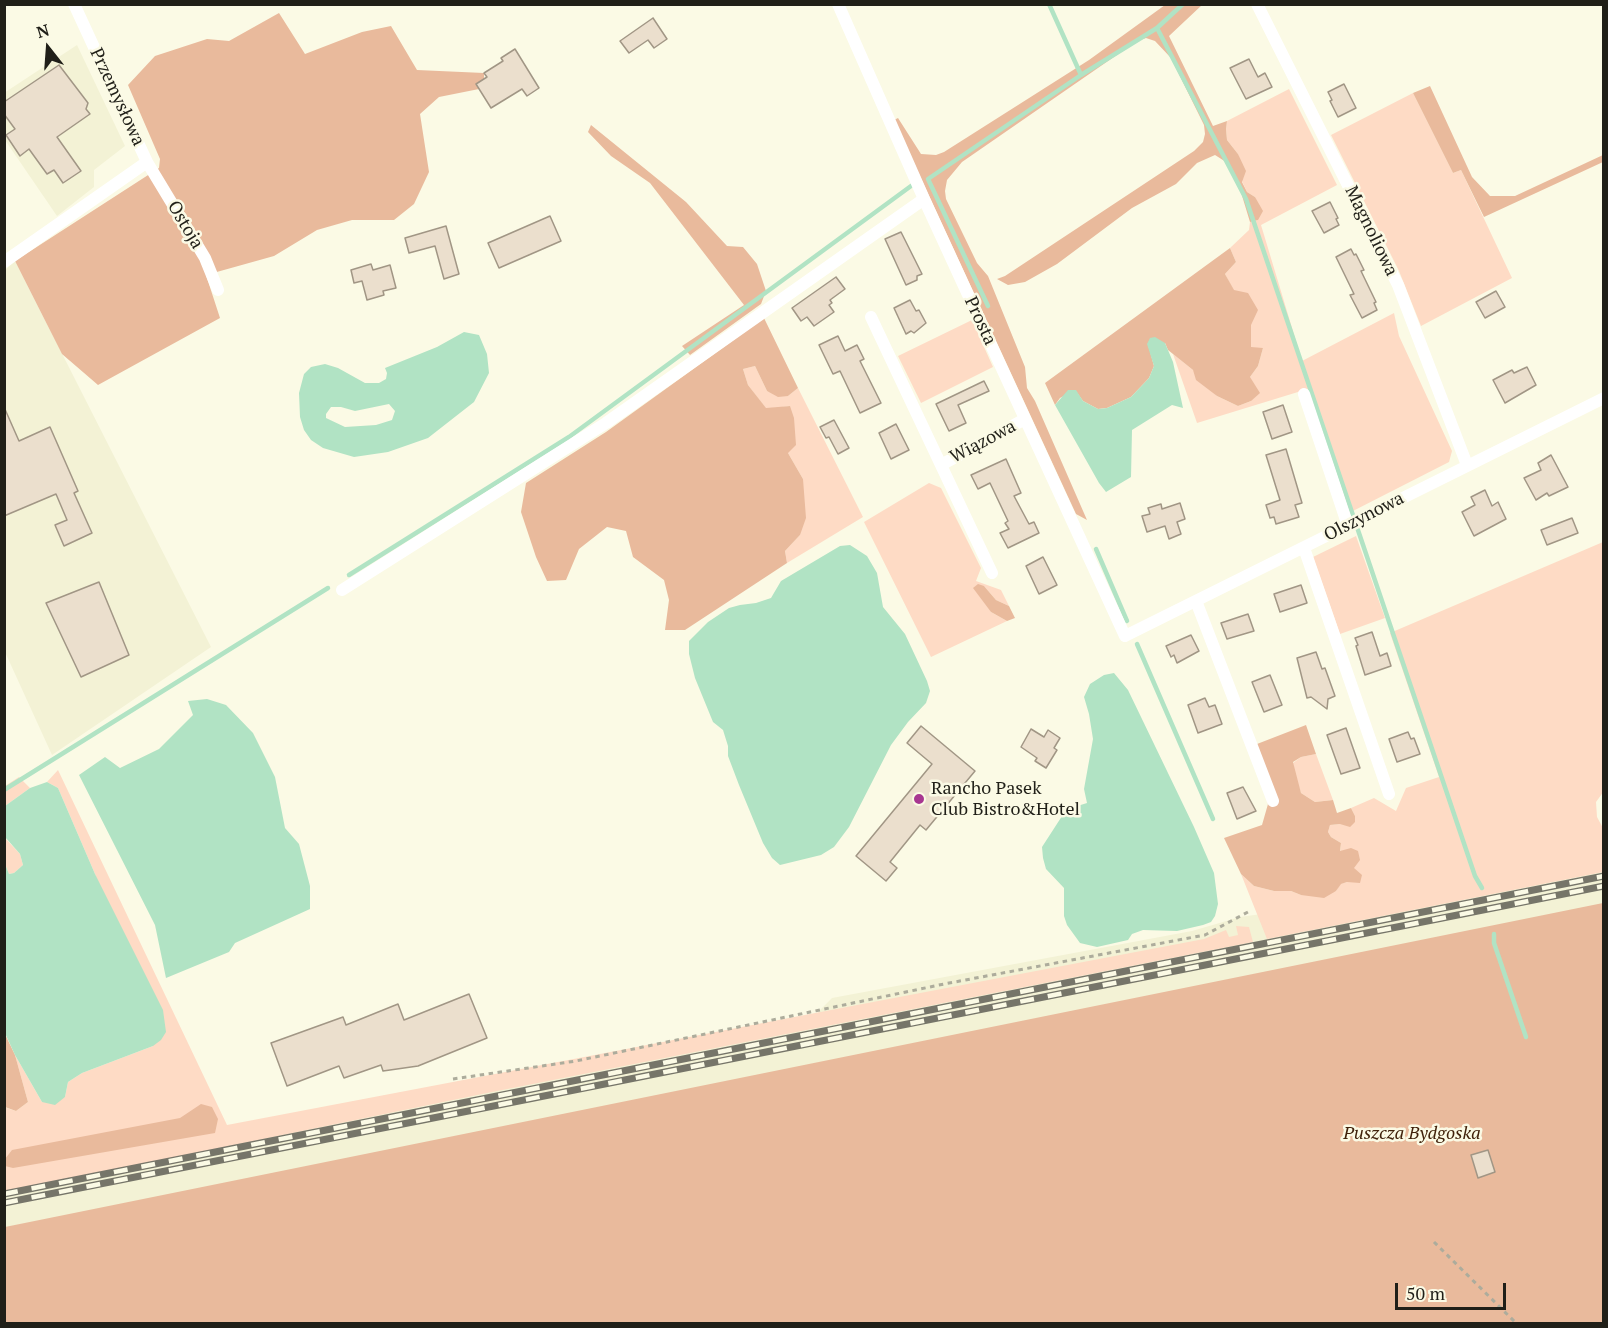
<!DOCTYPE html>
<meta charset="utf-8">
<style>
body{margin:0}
#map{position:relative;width:1608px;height:1328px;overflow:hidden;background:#fbfae5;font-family:"PT Serif",serif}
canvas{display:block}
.frame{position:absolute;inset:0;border:6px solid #201f18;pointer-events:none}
.north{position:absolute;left:18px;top:18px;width:60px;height:60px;-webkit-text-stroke:4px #fbfae5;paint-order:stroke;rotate:343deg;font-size:16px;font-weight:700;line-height:24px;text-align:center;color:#201f18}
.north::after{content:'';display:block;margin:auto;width:21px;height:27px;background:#201f18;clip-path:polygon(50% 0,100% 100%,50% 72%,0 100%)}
.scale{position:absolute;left:1395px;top:1283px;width:111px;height:27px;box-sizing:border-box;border:3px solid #201f18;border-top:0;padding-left:8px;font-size:18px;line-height:21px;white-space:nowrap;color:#201f18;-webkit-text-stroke:4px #fbfae5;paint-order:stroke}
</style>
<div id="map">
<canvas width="1608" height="1328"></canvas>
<div class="frame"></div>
<div class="north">N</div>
<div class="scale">50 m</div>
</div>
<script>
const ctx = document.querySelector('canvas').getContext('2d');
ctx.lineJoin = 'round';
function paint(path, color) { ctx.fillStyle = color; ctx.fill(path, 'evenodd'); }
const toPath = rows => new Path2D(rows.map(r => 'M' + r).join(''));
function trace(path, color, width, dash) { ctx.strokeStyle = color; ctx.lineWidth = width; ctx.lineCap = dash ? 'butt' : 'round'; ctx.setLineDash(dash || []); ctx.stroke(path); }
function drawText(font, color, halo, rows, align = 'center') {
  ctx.font = font + ' "PT Serif",serif'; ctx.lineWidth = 5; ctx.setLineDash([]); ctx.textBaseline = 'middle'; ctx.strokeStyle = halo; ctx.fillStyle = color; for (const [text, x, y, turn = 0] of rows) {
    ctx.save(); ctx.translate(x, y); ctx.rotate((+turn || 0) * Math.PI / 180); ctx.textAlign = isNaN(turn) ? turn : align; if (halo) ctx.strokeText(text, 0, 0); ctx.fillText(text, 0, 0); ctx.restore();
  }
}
const built = toPath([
 [77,45,125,146,94,170,94,187,57,216,5,140,4,93],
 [15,261,211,647,52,755,5,652,4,271],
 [1603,857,1603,908,5,1238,5,1157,226,1126,817,1013,832,998,1192,931,1240,917,1479,883]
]);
const green = toPath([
 [1289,89,1337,185,1261,225,1302,361,1394,313,1399,336,1452,451,1449,462,1349,513,1311,388,1197,423,1173,354,1193,370,1217,396,1238,406,1251,401,1250,377,1258,366,1263,348,1251,348,1251,325,1225,274,1236,262,1230,248,1249,230,1250,222,1258,220,1255,197,1247,192,1242,181,1238,154,1227,140,1226,129,1227,121],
 [1413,93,1453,173,1461,170,1512,278,1421,326,1399,271,1331,135],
 [972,320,993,367,921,403,898,356],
 [755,366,767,391,788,396,798,388,863,517,787,563,785,551,800,535,803,479,788,453,790,406,766,409,748,385,743,369],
 [929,483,941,488,981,568,976,581,1001,590,1009,606,996,600,984,586,991,612,1007,621,931,657,864,522],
 [1356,536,1385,618,1340,634,1313,557],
 [1603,542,1604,791,1596,802,1597,817,1603,828,1603,872,1267,939,1241,874,1254,886,1274,891,1291,891,1301,895,1336,891,1340,884,1347,882,1354,868,1340,852,1341,843,1331,837,1328,832,1330,825,1340,824,1355,816,1351,808,1374,798,1396,811,1406,788,1439,777,1390,633],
 [1316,754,1333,800,1315,802,1301,793,1295,777,1293,763,1301,757],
 [58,770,227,1125,1204,939,1226,930,1229,937,1238,935,1236,926,1249,927,1253,942,487,1093,5,1192,4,1107,16,1111,28,1102,15,1055,42,1102,65,1097,68,1082,82,1073,153,1046,95,874,58,788,47,782],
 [19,777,30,788,5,806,5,786],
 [4,837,20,854,23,865,14,873,9,874,5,864]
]);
const forest = toPath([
 [1165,5,1202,5,1169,36,1213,126,1227,121,1226,129,1227,140,1238,154,1246,171,1242,182,1247,192,1255,197,1263,211,1258,220,1250,222,1240,189,1233,174,1226,162,1215,155,1197,163,1176,184,1132,208,1057,264,1025,282,1008,285,997,279,1005,276,1194,151,1203,142,1205,134,1204,125,1171,58,1155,41,1146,38,1137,41,962,162,947,180,945,191,946,199,977,263,988,276,1025,367,1027,388,1035,401,1087,520,1076,514,894,120,898,118,921,154,936,155,944,152,1089,60],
 [279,13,305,54,362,32,391,26,417,70,484,73,484,88,439,97,420,114,429,172,414,204,394,220,352,220,317,230,274,256,206,275,220,318,98,385,62,354,15,261,159,168,160,159,128,85,155,56,207,39,229,41],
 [1430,86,1472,177,1490,196,1515,196,1603,155,1603,162,1484,217,1461,170,1453,173,1413,93],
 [591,125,686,202,727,246,743,247,757,264,766,291,761,304,690,355,682,346,744,305,650,183,611,156,588,132],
 [1230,248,1236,262,1225,274,1234,290,1248,293,1258,310,1251,325,1251,347,1263,348,1258,366,1250,377,1260,393,1251,401,1238,406,1217,396,1196,380,1193,370,1168,350,1165,343,1148,344,1154,366,1149,378,1131,397,1107,408,1098,409,1083,401,1075,390,1060,398,1055,405,1045,383],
 [764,318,798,388,788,396,778,397,767,391,755,366,743,369,748,385,766,408,790,406,794,418,796,445,788,453,803,479,806,518,800,535,785,551,787,563,685,630,665,630,669,600,664,580,633,557,626,531,607,527,579,549,566,580,547,581,536,557,521,512,526,483,606,432],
 [978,584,984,586,996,600,1009,606,1015,618,1007,621,991,612,973,588],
 [1306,725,1316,754,1301,757,1293,762,1301,793,1315,802,1333,800,1337,813,1351,808,1355,816,1355,822,1350,827,1340,824,1330,825,1328,832,1331,837,1341,843,1340,851,1351,848,1358,851,1360,860,1354,868,1362,875,1360,883,1347,882,1341,884,1336,891,1324,898,1301,895,1291,891,1274,891,1254,886,1241,874,1224,838,1262,825,1268,804,1257,744],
 [1603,903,1603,1323,5,1324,5,1227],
 [4,1032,15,1055,28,1102,16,1111,5,1107],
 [201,1104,212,1107,218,1119,215,1133,13,1168,5,1166,5,1159,12,1150,180,1118]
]);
const water = toPath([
 [464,332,479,335,487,354,489,373,474,402,428,438,388,452,354,457,323,448,311,440,304,430,300,417,299,393,304,374,311,367,325,364,338,368,365,383,379,383,386,379,387,373,385,368,437,347],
 [389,404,395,411,392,420,376,425,345,427,326,418,326,414,331,407,341,407,355,411],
 [1155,337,1165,343,1173,362,1183,408,1172,405,1132,430,1131,477,1106,492,1099,483,1055,405,1068,390,1076,390,1083,401,1098,409,1107,408,1131,397,1149,378,1154,366,1147,344,1150,338],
 [850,545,867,556,877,573,883,607,905,634,927,681,930,691,926,703,908,722,891,745,849,827,834,847,821,855,780,865,772,858,763,843,739,785,728,756,728,746,723,730,713,722,695,678,689,654,689,641,708,622,729,608,740,605,756,603,771,598,781,581,840,546],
 [1114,673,1128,690,1194,827,1214,873,1218,904,1215,916,1211,922,1203,925,1177,931,1143,930,1132,934,1128,940,1097,947,1080,943,1067,925,1064,916,1064,888,1046,869,1043,858,1042,847,1064,813,1071,808,1087,803,1084,789,1093,739,1089,714,1084,697,1090,684,1104,675],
 [207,699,226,705,253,733,275,777,285,828,299,844,310,886,310,909,235,943,229,952,166,978,155,925,79,775,105,757,120,768,159,749,193,715,188,701],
 [47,782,58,788,95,874,163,1010,166,1032,161,1040,153,1046,82,1073,68,1082,65,1097,55,1105,42,1102,15,1055,4,1031,5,864,9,874,14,873,23,865,20,854,5,837,5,806,30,788]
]);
const stream = toPath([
 [1049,4,1081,75,1157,28],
 [1183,4,1157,28,1246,199,1475,876,1482,888],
 [988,306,928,179,1081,75],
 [1096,549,1127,621],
 [349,575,569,437,911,186],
 [1137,644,1213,819],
 [4,790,328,588],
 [1494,934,1494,943,1526,1037]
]);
const building = toPath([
 [653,18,667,39,654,48,648,40,629,53,620,41,653,18],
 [515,49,539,88,527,96,522,89,491,108,476,84,487,77,484,73,503,61,501,58,515,49],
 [1249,59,1258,77,1265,73,1272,87,1246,99,1230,68,1249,59],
 [59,65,88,103,86,109,90,114,57,137,81,171,63,183,54,170,47,174,29,149,20,156,6,135,15,129,4,114,4,102,59,65],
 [1344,84,1356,108,1338,117,1330,101,1332,100,1328,92,1344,84],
 [1330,202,1338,218,1336,219,1339,225,1324,233,1312,211,1330,202],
 [550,216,561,241,499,268,488,243,550,216],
 [446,226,459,274,444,279,435,246,409,253,405,238,446,226],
 [901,232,922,274,917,276,917,280,906,285,885,239,901,232],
 [1351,249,1354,255,1356,254,1364,270,1361,271,1376,302,1374,303,1377,310,1362,318,1350,295,1354,294,1336,257,1351,249],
 [371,264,373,270,390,265,396,288,383,291,384,295,367,300,362,281,354,283,351,270,371,264],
 [836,277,845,289,830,300,832,303,829,305,834,312,814,326,807,317,801,321,792,308,836,277],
 [1496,291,1505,307,1485,318,1476,302,1496,291],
 [910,300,916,311,919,310,926,323,914,333,911,331,906,334,894,308,910,300],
 [838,336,845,351,857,345,864,359,860,361,881,403,860,413,840,371,833,374,819,345,838,336],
 [1527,367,1536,385,1505,403,1493,380,1512,370,1514,373,1527,367],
 [984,381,989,391,958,405,966,423,949,431,936,404,984,381],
 [1283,405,1292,432,1272,439,1263,412,1283,405],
 [4,407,19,441,50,427,78,491,74,493,92,533,64,546,55,525,67,520,56,494,4,516,4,407],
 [834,420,849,448,838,454,829,437,826,438,820,427,834,420],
 [896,424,909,450,891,459,879,433,896,424],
 [1286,449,1302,503,1295,505,1299,517,1276,524,1274,517,1270,518,1266,505,1280,500,1266,455,1286,449],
 [1551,455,1568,487,1549,496,1547,493,1536,500,1524,478,1541,470,1538,463,1551,455],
 [1006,459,1021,493,1014,496,1029,524,1034,522,1039,533,1008,548,1000,533,1009,529,1005,523,1008,521,990,483,978,489,971,475,1006,459],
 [1485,490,1492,506,1498,502,1506,519,1474,536,1462,512,1475,505,1471,497,1485,490],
 [1180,503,1185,519,1177,522,1181,534,1169,539,1165,526,1147,532,1142,516,1150,514,1148,508,1161,504,1162,509,1180,503],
 [1572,518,1578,533,1547,545,1541,530,1572,518],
 [1043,557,1057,585,1039,594,1026,566,1043,557],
 [99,582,129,655,81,677,46,603,99,582],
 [1301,585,1307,603,1280,612,1274,594,1301,585],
 [1248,614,1254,631,1227,639,1221,623,1248,614],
 [1372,632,1380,656,1387,653,1391,666,1365,675,1356,646,1358,645,1355,638,1372,632],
 [1191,635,1199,651,1177,663,1174,655,1171,657,1166,646,1191,635],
 [1316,652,1322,669,1325,668,1335,696,1328,699,1327,709,1311,697,1307,698,1297,658,1316,652],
 [1270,675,1282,705,1264,712,1252,682,1270,675],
 [1205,698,1209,707,1215,705,1222,724,1198,733,1188,705,1205,698],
 [921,726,975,771,926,830,920,825,890,862,897,868,886,881,856,856,932,764,907,743,921,726],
 [1346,728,1360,768,1341,774,1327,735,1346,728],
 [1031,729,1044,737,1048,730,1060,738,1054,748,1057,750,1046,768,1035,761,1037,758,1021,747,1031,729],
 [1408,732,1411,739,1414,738,1420,754,1397,762,1389,739,1408,732],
 [1243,787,1256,811,1237,819,1227,793,1243,787],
 [469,994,487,1038,418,1066,383,1071,381,1065,344,1078,339,1066,287,1086,271,1043,343,1017,346,1025,398,1004,404,1020,469,994],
 [1488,1150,1495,1172,1478,1178,1471,1155,1488,1150]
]);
const path = toPath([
 [453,1079,576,1061,944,984,1205,935,1248,912],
 [1434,1242,1517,1324]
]);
const street = toPath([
 [74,4,147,162,205,258,218,290],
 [838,4,924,199,1125,636,1604,398],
 [1257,4,1398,285,1467,465],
 [4,262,147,162],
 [871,317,992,573],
 [1304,394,1348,526],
 [941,465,1025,419],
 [1304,548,1389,794],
 [342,590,606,423,924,199],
 [1196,601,1273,801]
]);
const rail = toPath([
 [4,1194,1604,876],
 [4,1203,1604,886]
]);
const markers = [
 [919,799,6,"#a83691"]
];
const streetNames = [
 ["Przemysłowa",117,97,65],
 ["Ostoja",185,225,59],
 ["Magnoliowa",1371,231,64],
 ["Prosta",980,321,65],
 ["Wiązowa",983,442,-28],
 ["Olszynowa",1364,517,-27]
];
const poiNames = [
 ["Rancho Pasek",931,789],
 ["Club Bistro&Hotel",931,810]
];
const parkNames = [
 ["Puszcza Bydgoska",1412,1134]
];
paint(built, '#f3f2d5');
paint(green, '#fedbc5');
paint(forest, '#e9ba9c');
paint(water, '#b1e3c4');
trace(stream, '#b1e3c4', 4.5);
paint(building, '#ebdfcd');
trace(building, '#a19685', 1.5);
trace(path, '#adac9c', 3, [4.5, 4.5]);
trace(street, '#fff', 12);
trace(rail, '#767569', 7);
trace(rail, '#fbfae5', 4.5, [14]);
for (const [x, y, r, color] of markers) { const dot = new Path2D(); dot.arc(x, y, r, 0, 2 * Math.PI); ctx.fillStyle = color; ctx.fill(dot); trace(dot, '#fbfae5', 2); }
drawText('18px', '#201f18', '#fbfae5', streetNames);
drawText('18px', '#201f18', '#fbfae5', poiNames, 'left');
drawText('italic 18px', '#40210a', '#fbfae5', parkNames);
</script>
